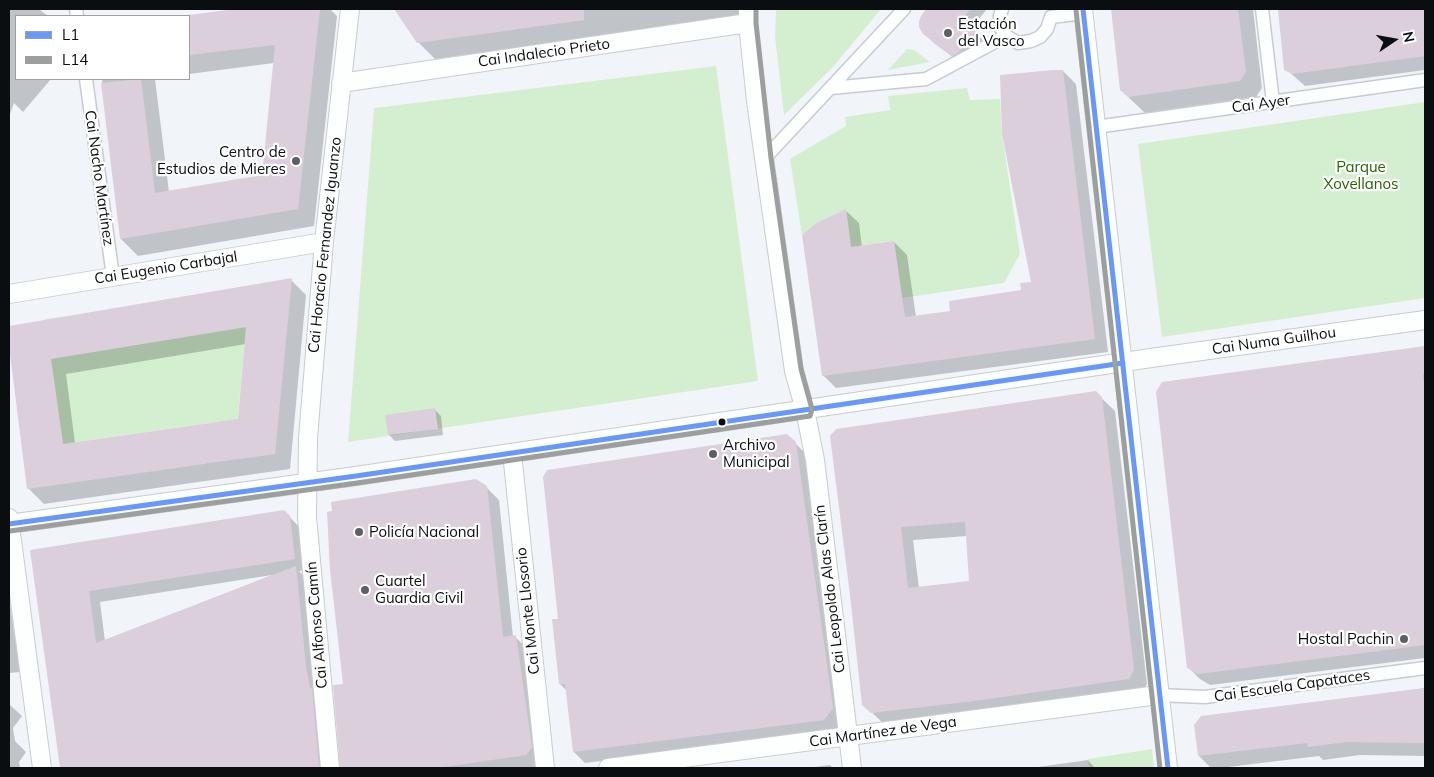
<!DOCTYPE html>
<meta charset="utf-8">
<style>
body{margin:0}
#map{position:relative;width:1434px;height:777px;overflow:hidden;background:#f1f5fa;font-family:Mulish,sans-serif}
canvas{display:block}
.frame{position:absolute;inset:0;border:10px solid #0b0e11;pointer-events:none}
.legend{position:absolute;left:15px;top:15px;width:175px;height:65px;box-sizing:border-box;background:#fff;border:1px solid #9d9fa0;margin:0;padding:6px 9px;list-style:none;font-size:15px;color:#0b0e11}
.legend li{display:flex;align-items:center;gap:10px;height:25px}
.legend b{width:25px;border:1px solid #9d9fa0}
.north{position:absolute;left:1369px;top:15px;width:50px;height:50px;-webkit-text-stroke:4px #fff;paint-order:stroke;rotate:78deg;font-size:14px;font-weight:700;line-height:20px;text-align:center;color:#0b0e11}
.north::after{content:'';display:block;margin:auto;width:18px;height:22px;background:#0b0e11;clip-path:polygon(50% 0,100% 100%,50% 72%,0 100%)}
</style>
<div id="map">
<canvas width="1434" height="777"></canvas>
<div class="frame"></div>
<ul class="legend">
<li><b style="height:6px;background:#6798fe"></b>L1</li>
<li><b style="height:6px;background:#9d9f9e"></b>L14</li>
</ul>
<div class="north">N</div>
</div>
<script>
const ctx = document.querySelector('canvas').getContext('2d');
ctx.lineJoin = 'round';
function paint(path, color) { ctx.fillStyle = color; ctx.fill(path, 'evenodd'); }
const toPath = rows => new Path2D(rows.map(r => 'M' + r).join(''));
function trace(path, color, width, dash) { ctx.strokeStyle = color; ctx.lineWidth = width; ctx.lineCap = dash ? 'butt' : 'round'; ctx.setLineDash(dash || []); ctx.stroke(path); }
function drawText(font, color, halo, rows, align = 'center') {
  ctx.font = font + ' Mulish,sans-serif'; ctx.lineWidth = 4.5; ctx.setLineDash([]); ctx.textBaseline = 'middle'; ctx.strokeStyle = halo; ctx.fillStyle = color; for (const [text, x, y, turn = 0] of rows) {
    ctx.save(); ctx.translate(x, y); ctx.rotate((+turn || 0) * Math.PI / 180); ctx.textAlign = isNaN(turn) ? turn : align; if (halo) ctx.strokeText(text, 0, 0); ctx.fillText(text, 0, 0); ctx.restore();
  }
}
const green = toPath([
 [776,9,881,9,833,67,784,115,775,37],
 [907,49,914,50,930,62,888,70],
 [716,66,758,381,348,442,374,108],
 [967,88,970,100,1000,99,1002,134,1020,254,1004,283,902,298,894,241,851,247,846,209,816,223,802,235,790,159,846,126,845,117,890,110,888,96],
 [1425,102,1425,298,1162,337,1138,144],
 [68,316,74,355,246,327,234,460,206,464,210,423,63,444,45,319],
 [1152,749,1154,768,1089,768,1088,759]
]);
const shadow = toPath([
 [9,9,39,9,48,16,16,16,16,79,51,79,23,112,14,103,9,117],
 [246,9,330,9,337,16,314,226,138,256,121,239,102,79,155,79,169,192,263,176,274,63,189,74,189,16,186,16],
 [395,9,739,9,738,17,435,59,418,42],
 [928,9,987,9,971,29,984,41,962,64,934,43,924,33,922,16],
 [1112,9,1253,9,1262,88,1256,97,1145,113,1121,90],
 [1278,9,1425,9,1425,70,1305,86,1286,69],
 [1063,71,1076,84,1108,352,836,388,823,375,845,210,859,223,862,247,894,242,907,255,916,317,951,312,1022,291,1032,283],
 [291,280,306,295,290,469,44,504,29,489,9,327],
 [246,344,239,420,75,443,66,374],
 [1425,348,1425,658,1210,685,1200,679,1188,667,1163,383],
 [1095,392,1115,411,1147,684,1142,692,886,726,863,704,836,430],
 [967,536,970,582,919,588,913,540],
 [435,410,441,416,443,435,395,441,389,435],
 [787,435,807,455,844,720,835,731,585,763,574,752,567,691,560,684,559,620],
 [486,487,499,500,513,637,515,637,528,649,539,767,351,768,341,758,344,685],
 [284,511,301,529,306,570,299,571,307,579,329,768,62,768,32,551],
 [272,575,105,641,100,602],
 [9,597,20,672,9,673],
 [1425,688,1425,756,1360,755,1323,760,1319,756,1220,768,1211,768,1199,756,1201,718],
 [9,704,22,716,13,728,15,741,26,752,19,762,20,768,9,768],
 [1088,760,1095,768,1031,768],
 [830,765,833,768,807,768]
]);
const building = toPath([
 [235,9,320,9,298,209,120,239,101,83,141,79,155,193,262,175,275,45,189,55,189,15],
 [394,9,584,9,584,20,417,43],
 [926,9,970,9,961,21,976,31,960,51,952,56,923,34,919,27,919,21,921,16],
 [1111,9,1238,9,1246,72,1240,81,1128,97,1120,90],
 [1278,9,1425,9,1425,56,1292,74,1284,70],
 [1053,70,1063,70,1095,339,822,376,802,235,816,223,846,209,851,247,894,241,905,317,950,311,949,301,1021,290,1020,283,1031,282,1002,134,1000,75],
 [292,278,275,454,27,489,9,346,9,326],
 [246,327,238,419,63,444,51,359],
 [1425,346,1425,374,1423,374,1425,394,1425,645,1198,674,1187,668,1156,392,1162,382],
 [1096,391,1102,397,1125,593,1134,670,1129,679,974,701,871,713,862,705,850,595,830,436,836,429],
 [965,522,969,581,908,588,901,527],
 [435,408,438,429,388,435,385,415],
 [787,434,796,442,833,708,824,720,573,752,565,684,559,684,552,619,558,619,543,477,547,470],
 [476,479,487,486,503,637,516,635,532,747,526,755,437,768,340,768,333,685,343,684,330,570,327,512,332,511,331,502],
 [284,510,290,516,295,559,89,591,96,643,296,566,306,666,310,688,312,688,319,768,60,768,30,550],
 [1425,688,1425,743,1346,742,1308,747,1307,743,1198,756,1194,725,1201,716]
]);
const pedestrian = toPath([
 [76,9,77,16],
 [1002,9,1000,16,1000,27,1006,36],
 [1262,9,1273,102],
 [86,79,113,277],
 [831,88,926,79,1006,36,1018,43,1031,41,1040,37,1047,29,1051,17,1084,13],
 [1096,127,1425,80],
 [764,159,904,9],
 [1158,695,1205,697,1425,668]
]);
const minor = toPath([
 [748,9,748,23,756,101,794,371,805,410,815,460,852,768],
 [1083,9,1168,768],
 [341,83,748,23],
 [9,294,324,242],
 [512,453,545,768],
 [9,518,42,768],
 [9,524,356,476,1151,358,1425,320],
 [330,768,307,517,308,438,324,242,350,9],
 [608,768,1158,695]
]);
const bus1 = toPath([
 [1083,9,1168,768],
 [9,524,356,476,1123,363]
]);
const bus2 = toPath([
 [1076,10,1160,768],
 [10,531,357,483,810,416,812,409,801,369,771,158,756,23,756,9]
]);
const markers = [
 [948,33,5,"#5c5f63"],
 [296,161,5,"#5c5f63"],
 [722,422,4.5,"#0b0e11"],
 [713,454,5,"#5c5f63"],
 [359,532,5,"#5c5f63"],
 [365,590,5,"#5c5f63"],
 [1404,639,5,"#5c5f63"]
];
const poiNames = [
 ["Estación",958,24],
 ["del Vasco",958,41],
 ["Centro de",286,152,"right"],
 ["Estudios de Mieres",286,169,"right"],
 ["Archivo",723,445],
 ["Municipal",723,462],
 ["Policía Nacional",369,532],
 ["Cuartel",375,581],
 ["Guardia Civil",375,598],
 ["Hostal Pachin",1394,639,"right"]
];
const streetNames = [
 ["Cai Indalecio Prieto",544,53,-8],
 ["Cai Ayer",1261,104,-8],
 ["Cai Nacho Martínez",99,178,82],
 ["Cai Horacio Fernandez Iguanzo",325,245,-84],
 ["Cai Eugenio Carbajal",166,268,-9],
 ["Cai Numa Guilhou",1274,341,-8],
 ["Cai Leopoldo Alas Clarín",830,589,-97],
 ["Cai Monte Llosorio",528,611,-96],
 ["Cai Alfonso Camín",317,625,-95],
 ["Cai Escuela Capataces",1292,686,-8],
 ["Cai Martínez de Vega",883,732,-8]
];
const parkNames = [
 ["Parque",1361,167],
 ["Xovellanos",1361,184]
];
paint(green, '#d4efcf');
paint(shadow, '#0003');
paint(building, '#dbcfdb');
trace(pedestrian, '#c8ccd0', 15);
trace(minor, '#c8ccd0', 20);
trace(pedestrian, '#fdfefe', 12);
trace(minor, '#fdfefe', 18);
trace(bus1, '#6798fe', 5);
trace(bus2, '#9d9f9e', 5);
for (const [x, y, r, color] of markers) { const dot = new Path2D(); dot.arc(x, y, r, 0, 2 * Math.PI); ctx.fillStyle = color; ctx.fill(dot); trace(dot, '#fff', 2); }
drawText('15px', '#0b0e11', '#fff', poiNames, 'left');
drawText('15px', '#0b0e11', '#fff', streetNames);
drawText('15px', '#276402', '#fff', parkNames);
</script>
